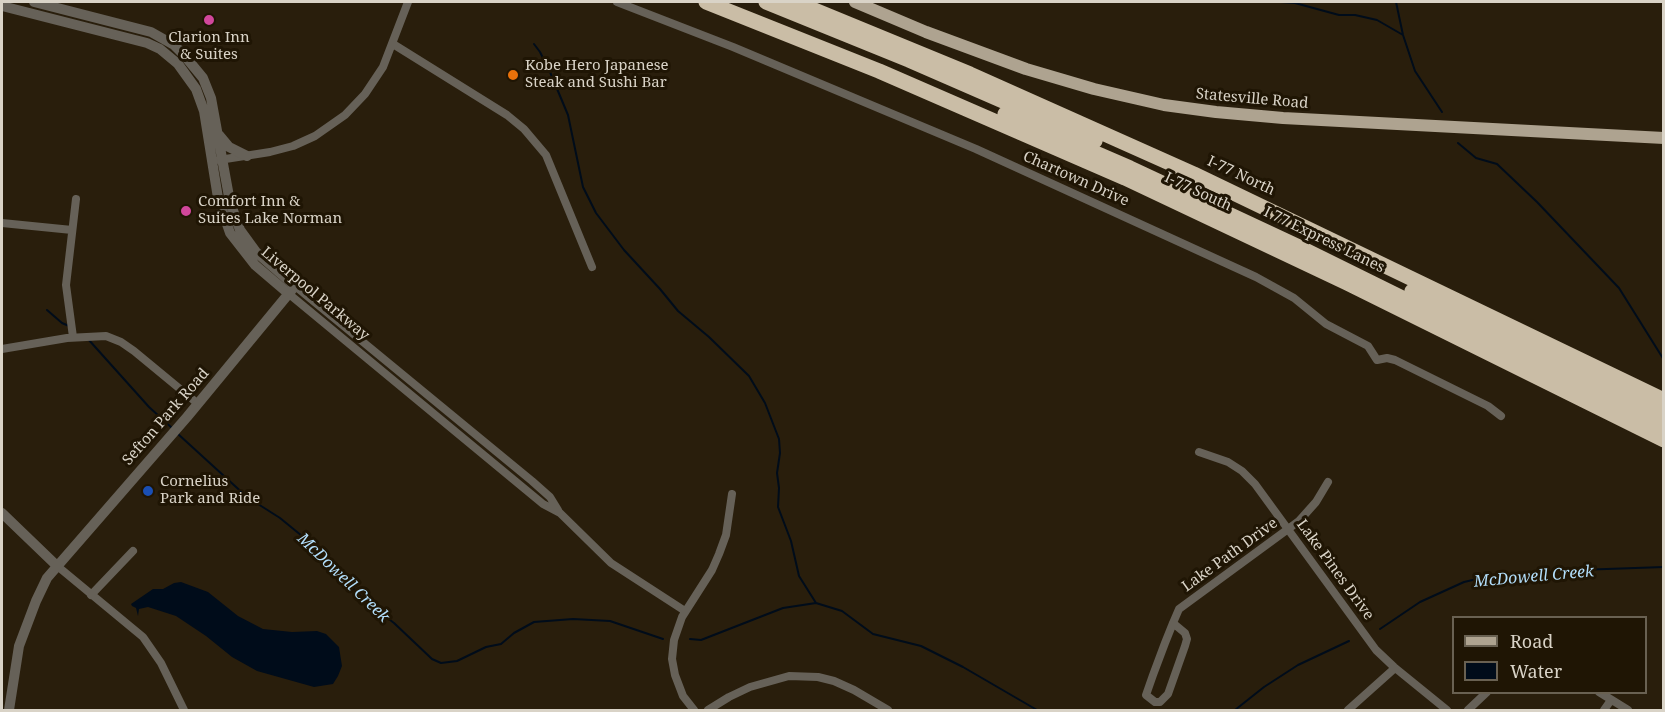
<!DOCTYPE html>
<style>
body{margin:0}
#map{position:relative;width:1665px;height:712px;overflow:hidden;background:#291e0c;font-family:"Noto Serif",serif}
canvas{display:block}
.frame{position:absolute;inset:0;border:3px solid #d9d3c7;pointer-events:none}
.legend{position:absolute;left:1452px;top:616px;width:195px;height:78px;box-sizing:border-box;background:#1f1504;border:2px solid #696152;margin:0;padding:8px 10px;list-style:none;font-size:18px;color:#d9d3c7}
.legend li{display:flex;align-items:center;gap:12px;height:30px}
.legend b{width:30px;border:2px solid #696152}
</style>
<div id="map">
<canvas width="1665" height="712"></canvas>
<div class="frame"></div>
<ul class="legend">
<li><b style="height:8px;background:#aea390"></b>Road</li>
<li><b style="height:16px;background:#000c1a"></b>Water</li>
</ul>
</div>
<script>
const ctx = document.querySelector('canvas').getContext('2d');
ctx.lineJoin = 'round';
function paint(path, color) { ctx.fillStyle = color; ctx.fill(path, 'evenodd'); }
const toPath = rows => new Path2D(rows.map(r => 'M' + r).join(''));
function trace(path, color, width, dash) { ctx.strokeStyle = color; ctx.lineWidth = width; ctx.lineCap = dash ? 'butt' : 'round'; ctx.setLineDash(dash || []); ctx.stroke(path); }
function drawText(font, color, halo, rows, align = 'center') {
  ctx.font = font + ' "Noto Serif",serif'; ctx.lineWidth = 6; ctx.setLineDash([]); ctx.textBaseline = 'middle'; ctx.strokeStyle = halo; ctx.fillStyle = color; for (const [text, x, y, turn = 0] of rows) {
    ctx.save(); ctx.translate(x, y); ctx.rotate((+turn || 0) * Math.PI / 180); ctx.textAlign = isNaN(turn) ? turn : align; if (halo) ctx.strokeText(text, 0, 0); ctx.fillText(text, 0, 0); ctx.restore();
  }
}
const water = toPath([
 [181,582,208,592,238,616,263,629,292,632,317,631,326,634,339,647,342,666,338,676,333,684,314,687,257,671,232,657,206,636,176,616,148,607,139,609,138,616,136,608,132,606,131,604,153,589,163,589,174,583]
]);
const stream = toPath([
 [1281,2,1295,3,1339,15,1355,15,1377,20,1403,35],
 [1396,2,1403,35,1415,71,1442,112],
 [534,44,540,52,550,72,568,115,583,187,596,213,624,250,660,289,678,311,709,337,749,376,765,403,779,439,780,453,777,473,779,488,778,507,791,541,799,576,816,603],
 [1458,143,1476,158,1497,164,1537,202,1619,288,1664,360],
 [47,310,62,323,69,326],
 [88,339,149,407,172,428],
 [178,434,247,497,280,518,313,545,364,600,394,623,432,659,441,663,457,661,486,647,501,644,514,633,534,622,573,619,610,621,663,639],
 [1380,629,1420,602,1464,582,1477,579,1578,570,1664,567],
 [690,639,701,640,783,608,816,603,842,611,873,634,921,646,963,667,1037,710],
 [1235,710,1264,687,1298,665,1349,641]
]);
const minor = toPath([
 [617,2,733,47,976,149,1256,277,1294,298,1326,324,1368,346,1377,360,1387,358,1395,360,1488,406,1501,416],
 [393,44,507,115,524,129,546,155,592,267],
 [219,160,270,152,293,146,315,136,345,115,365,94,383,67,408,2],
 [2,223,72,230],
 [295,286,532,481,550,497,558,510],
 [289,294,543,504,560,513,611,563,685,611],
 [73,337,66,285,76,199],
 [2,349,67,338,106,336,121,342,134,351,197,403],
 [1199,452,1228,462,1242,471,1255,484,1376,650,1394,667,1447,710],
 [56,565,143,637,161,663,184,710],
 [91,595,133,551],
 [1173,623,1185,633,1187,639,1185,646,1168,694,1160,702,1155,702,1146,695,1153,675,1165,643,1173,623,1179,609,1299,521,1316,502,1328,482],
 [1599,692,1628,710],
 [694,710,683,696,675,675,672,659,674,640,682,617,712,570,719,554,726,535,732,494],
 [708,710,729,697,750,687,789,676,818,677,834,681,854,690,888,710],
 [1348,710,1395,668],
 [1468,710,1487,692],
 [1604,710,1611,700]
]);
const tertiary = toPath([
 [2,6,147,43,160,49,178,64,196,89,204,111,218,198,230,233,255,265,289,294],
 [219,135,229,147,247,156],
 [2,513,56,565],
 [9,710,19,646,36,601,47,578,187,417,295,286,256,252,240,230,230,202,211,98,203,78,184,55,174,45,151,32,34,2]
]);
const primary = toPath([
 [855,2,926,32,1026,69,1094,89,1164,105,1216,112,1283,118,1664,138]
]);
const motorway = toPath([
 [706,2,879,71,1125,178,1347,283,1664,440],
 [766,2,909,60,1095,141],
 [795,2,970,74,1194,174,1664,400],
 [1005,114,1130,168,1297,246,1664,427],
 [1412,291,1664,413]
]);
const markers = [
 [209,20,6,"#d1479c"],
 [513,75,6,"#e8710a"],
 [186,211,6,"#d1479c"],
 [148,491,6,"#1a4fb4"]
];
const poiNames = [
 ["Clarion Inn",209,38,"center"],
 ["& Suites",209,55,"center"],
 ["Kobe Hero Japanese",525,66],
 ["Steak and Sushi Bar",525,83],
 ["Comfort Inn &",198,202],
 ["Suites Lake Norman",198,219],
 ["Cornelius",160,482],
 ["Park and Ride",160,499]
];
const streetNames = [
 ["Statesville Road",1252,99,5],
 ["I-77 North",1241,176,25],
 ["Chartown Drive",1076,179,24],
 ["I-77 South",1198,192,25],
 ["I 77 Express Lanes",1324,240,26],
 ["Liverpool Parkway",315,294,40],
 ["Sefton Park Road",166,417,-49],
 ["Lake Path Drive",1230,555,-36],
 ["Lake Pines Drive",1335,570,54]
];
const waterNames = [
 ["McDowell Creek",1534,577,-5],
 ["McDowell Creek",343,578,44]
];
paint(water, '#000c1a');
trace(stream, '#000c1a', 2);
trace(minor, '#666158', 8);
trace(tertiary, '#666158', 10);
trace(primary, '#aea390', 12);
trace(motorway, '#cabda6', 15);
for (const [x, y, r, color] of markers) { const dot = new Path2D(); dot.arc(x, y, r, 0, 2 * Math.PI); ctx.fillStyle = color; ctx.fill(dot); trace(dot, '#1f1504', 2); }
drawText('15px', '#d9d3c7', '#1f1504', poiNames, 'left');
drawText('15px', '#d9d3c7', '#1f1504', streetNames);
drawText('italic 16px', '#b2defb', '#1f1504', waterNames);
</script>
